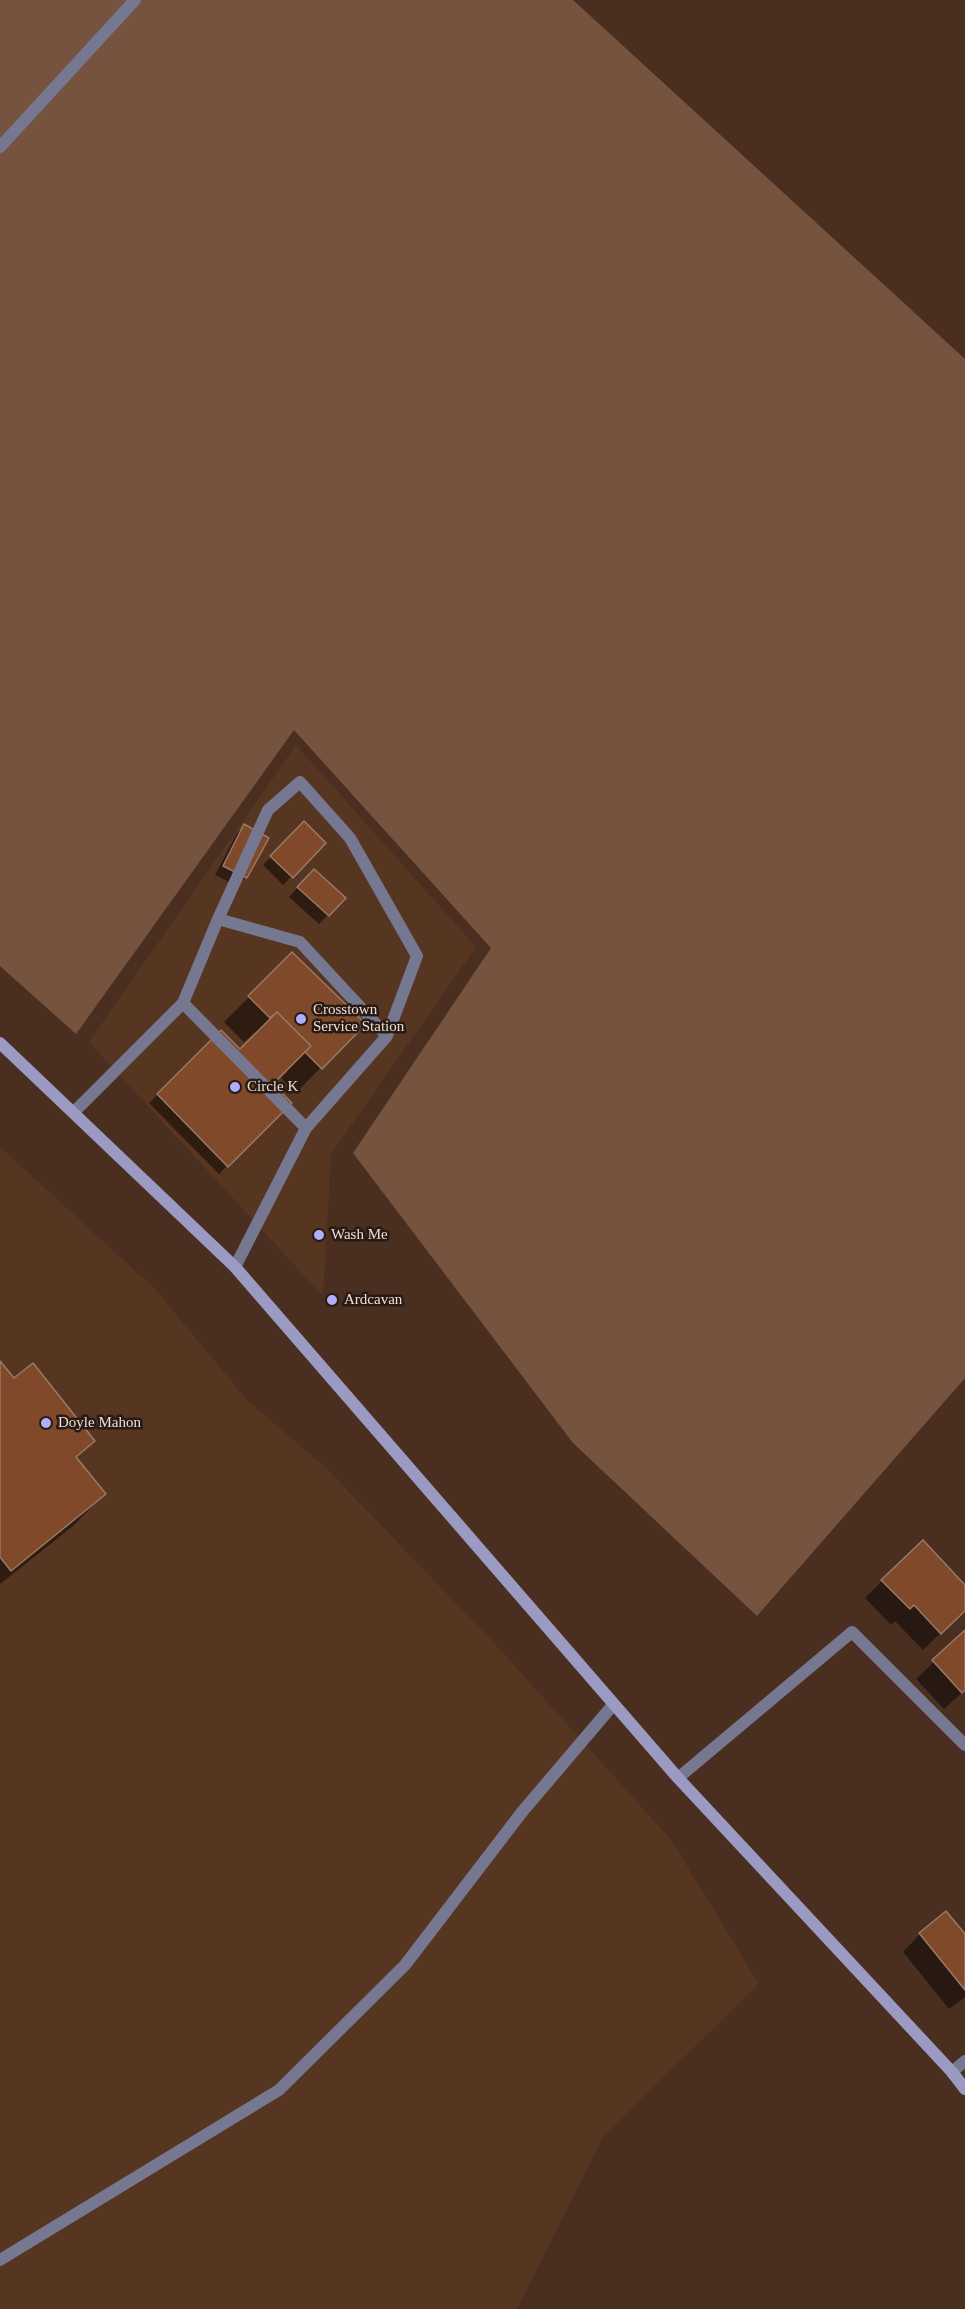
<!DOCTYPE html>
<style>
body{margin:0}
canvas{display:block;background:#4a2f20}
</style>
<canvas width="965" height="2309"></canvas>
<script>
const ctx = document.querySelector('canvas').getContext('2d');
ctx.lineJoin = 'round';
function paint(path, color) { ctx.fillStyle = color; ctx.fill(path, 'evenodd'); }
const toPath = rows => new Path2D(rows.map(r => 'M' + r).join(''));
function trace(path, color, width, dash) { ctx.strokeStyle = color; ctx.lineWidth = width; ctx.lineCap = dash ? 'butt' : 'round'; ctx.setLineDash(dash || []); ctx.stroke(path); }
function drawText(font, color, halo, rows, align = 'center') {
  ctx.font = font + ' "Times New Roman",serif'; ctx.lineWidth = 5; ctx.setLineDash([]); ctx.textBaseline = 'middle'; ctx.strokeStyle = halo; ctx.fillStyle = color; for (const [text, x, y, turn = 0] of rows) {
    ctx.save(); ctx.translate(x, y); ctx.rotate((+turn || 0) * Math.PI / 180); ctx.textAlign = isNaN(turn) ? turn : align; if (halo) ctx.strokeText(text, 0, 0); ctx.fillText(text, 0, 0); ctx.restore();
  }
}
const built = toPath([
 [296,745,476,947,331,1154,323,1296,89,1042],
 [0,1147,155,1289,246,1399,326,1468,495,1644,671,1840,759,1984,604,2135,517,2309,0,2309]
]);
const green = toPath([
 [0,0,573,0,965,359,965,1378,757,1616,573,1443,353,1153,491,948,294,730,76,1034,0,966]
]);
const shadow = toPath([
 [304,823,324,843,283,885,263,865],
 [244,826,246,877,237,886,215,875,236,835],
 [306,879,344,898,319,924,289,897],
 [292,954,363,1024,296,1093,281,1078,287,1072,285,1070,270,1084,290,1103,219,1174,149,1103,221,1032,240,1051,257,1034,255,1032,244,1042,224,1022],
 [0,1364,13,1380,93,1441,75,1459,104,1494,73,1526,0,1584],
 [882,1581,965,1587,965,1609,923,1650,895,1621,891,1625,865,1598],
 [965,1632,965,1690,944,1709,916,1679],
 [920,1934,965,1937,965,1997,949,2009,903,1952]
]);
const building = toPath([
 [304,821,326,843,293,878,270,856,304,821],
 [244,824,269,838,247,878,223,866,244,824],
 [314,869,346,898,329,916,297,887,314,869],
 [292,952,366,1024,322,1069,305,1052,311,1046,277,1012,270,1018,248,996,292,952],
 [277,1012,311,1046,273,1084,292,1103,228,1167,157,1094,221,1030,240,1049,277,1012],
 [0,1361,14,1378,33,1363,95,1441,76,1457,106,1494,11,1571,0,1557,0,1361],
 [923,1540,965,1585,965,1611,941,1634,914,1605,910,1609,881,1580,923,1540],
 [965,1630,965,1690,962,1693,932,1660,965,1630],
 [946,1911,965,1934,965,1990,919,1933,946,1911]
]);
const lane = toPath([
 [0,147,135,0],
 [218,919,300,942,387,1036,306,1128,235,1267],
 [183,1003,306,1128],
 [74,1112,183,1003,218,919,268,810,300,782,350,838,417,956,387,1036],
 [678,1778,852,1632,965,1745],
 [0,2260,279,2090,405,1965,522,1812,613,1705]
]);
const street = toPath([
 [952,2072,965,2061]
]);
const secondary = toPath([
 [0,1043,235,1267,678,1778,952,2072,965,2089]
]);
const markers = [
 [301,1019,6,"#afaefa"],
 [235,1087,6,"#afaefa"],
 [319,1235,6,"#afaefa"],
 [332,1300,6,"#afaefa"],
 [46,1423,6,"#afaefa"]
];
const poiNames = [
 ["Crosstown",313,1010],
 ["Service Station",313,1027],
 ["Circle K",247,1087],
 ["Wash Me",331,1235],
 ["Ardcavan",344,1300],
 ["Doyle Mahon",58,1423]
];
paint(built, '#563521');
paint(green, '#76533f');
paint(shadow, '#0007');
paint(building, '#804929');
trace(building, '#997a68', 1.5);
trace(lane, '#767790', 12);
trace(street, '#767790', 12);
trace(secondary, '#9a9ac3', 12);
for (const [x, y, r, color] of markers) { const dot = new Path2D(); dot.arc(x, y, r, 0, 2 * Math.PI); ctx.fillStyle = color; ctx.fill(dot); trace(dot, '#271b14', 2); }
drawText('15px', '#efddd3', '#271b14', poiNames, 'left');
</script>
